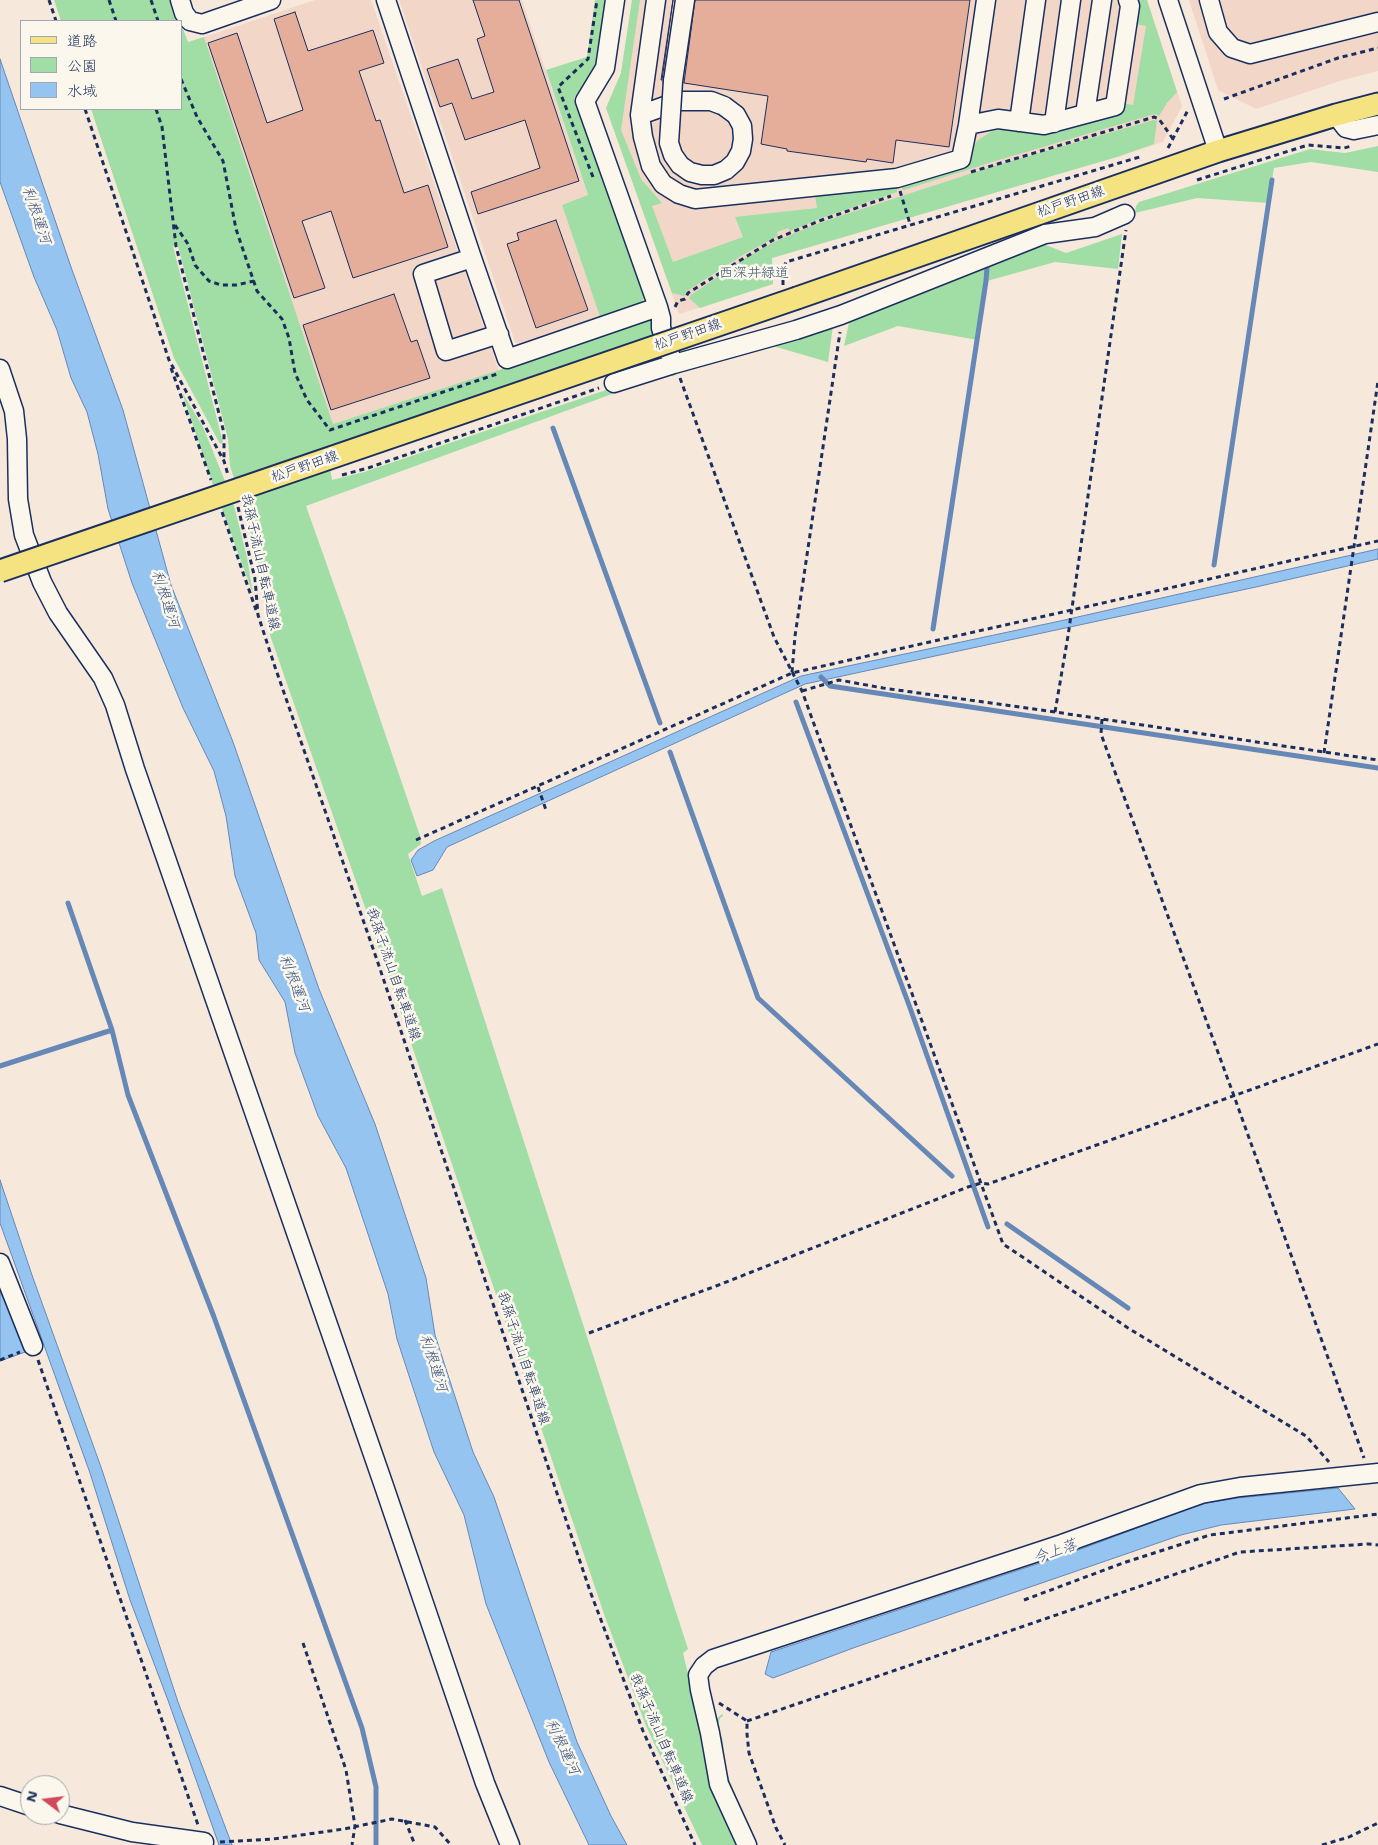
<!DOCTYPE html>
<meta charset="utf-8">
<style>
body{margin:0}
#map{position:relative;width:1378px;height:1845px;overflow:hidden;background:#f7e8dc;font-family:"Shantell Sans","Klee One",sans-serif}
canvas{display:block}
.legend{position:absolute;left:20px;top:20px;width:162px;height:90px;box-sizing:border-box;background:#fbf7ec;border:1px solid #a1a7b3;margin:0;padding:6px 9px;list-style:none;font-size:15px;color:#1b2f5e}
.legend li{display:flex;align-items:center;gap:10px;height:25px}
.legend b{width:25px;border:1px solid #a1a7b3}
.north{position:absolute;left:20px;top:1775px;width:50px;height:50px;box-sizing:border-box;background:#fbf7ec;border:1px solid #a1a7b3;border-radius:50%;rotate:285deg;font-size:14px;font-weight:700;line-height:20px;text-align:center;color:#1b2f5e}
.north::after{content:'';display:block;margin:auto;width:18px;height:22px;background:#d1495b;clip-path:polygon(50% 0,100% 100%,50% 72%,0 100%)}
</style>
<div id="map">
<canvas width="1378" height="1845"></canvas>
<ul class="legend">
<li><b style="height:6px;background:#f5e382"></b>道路</li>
<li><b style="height:14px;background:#a1dea5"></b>公園</li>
<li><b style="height:14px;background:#96c4f1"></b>水域</li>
</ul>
<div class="north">N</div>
</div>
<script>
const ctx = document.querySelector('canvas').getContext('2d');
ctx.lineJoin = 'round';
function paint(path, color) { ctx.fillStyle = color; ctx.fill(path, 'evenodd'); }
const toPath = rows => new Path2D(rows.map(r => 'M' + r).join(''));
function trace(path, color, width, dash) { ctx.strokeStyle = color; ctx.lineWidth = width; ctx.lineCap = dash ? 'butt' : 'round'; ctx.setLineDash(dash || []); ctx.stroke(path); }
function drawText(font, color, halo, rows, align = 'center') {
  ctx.font = font + ' "Shantell Sans","Klee One",sans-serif'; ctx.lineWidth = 5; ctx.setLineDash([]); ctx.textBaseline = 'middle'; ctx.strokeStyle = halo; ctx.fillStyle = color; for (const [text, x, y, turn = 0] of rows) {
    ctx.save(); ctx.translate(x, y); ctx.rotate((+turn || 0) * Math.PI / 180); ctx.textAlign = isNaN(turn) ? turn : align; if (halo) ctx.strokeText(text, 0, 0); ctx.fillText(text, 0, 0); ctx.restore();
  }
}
const built = toPath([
 [315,0,371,0,499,371,333,424,204,37],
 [399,0,522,0,588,196,562,205,601,320,525,347,515,342],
 [632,0,1147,0,1182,106,1163,142,1117,157,772,258,773,284,679,314,606,108,621,73],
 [1189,0,1378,0,1378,71,1343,80,1256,109,1218,90]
]);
const green = toPath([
 [54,0,173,0,180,21,61,21],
 [595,0,606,0,596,67,574,98,645,296,640,306,601,320,562,205,588,195,546,70,587,57],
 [632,0,640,0,621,130,641,179,662,203,652,206,673,262,743,237,735,217,817,208,815,196,885,189,897,186,897,192,819,219,790,231,788,228,777,232,778,236,746,253,687,291,684,296,672,293,606,108,621,73],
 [1136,0,1147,0,1177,92,1167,103,1159,116,1155,114,992,162,904,190,902,189,901,185,969,164,974,146,978,140,992,131,1006,129,1014,130,1015,126,1123,103,1133,105,1146,26,1135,24,1139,4],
 [181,24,188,42,204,37,333,424,527,361,654,318,659,333,234,478,230,466,228,439,178,246,173,246,220,431,223,442,220,444,174,358,91,109,181,109],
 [1154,120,1157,121,1154,144,1117,157,772,258,773,284,700,308,689,298,691,295,747,257,774,242,819,223,994,166],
 [1378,146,1378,172,1311,162,1274,168,1268,203,1197,198,1135,213,1136,206,1139,202,1310,149,1345,153],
 [1122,234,1118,269,1055,262,987,281,978,340,898,326,844,346,850,318,1041,243,1066,253],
 [833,326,828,362,766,344],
 [668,369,674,373,674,376,664,375,306,506,345,616,420,836,421,844,408,854,422,896,442,888,688,1649,683,1653,705,1745,741,1845,702,1845,646,1726,604,1614,368,916,270,635,266,618,259,566,242,499,330,468,332,480,364,472],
 [182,392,203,427,225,481,213,485],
 [233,502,247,557,253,594,221,506],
 [722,1714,723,1716,720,1718,718,1726,723,1741,725,1765,730,1782,757,1845,753,1845,726,1781,714,1721]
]);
const water = toPath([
 [0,59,71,267,123,410,171,585,233,742,319,989,375,1124,426,1278,435,1335,473,1452,494,1497,577,1742,611,1816,627,1845,589,1845,549,1762,486,1604,464,1515,434,1452,397,1339,388,1294,346,1168,318,1116,295,1053,285,1002,259,960,256,933,235,876,226,816,214,771,183,708,132,583,108,509,98,454,87,412,71,378,57,330,34,277,0,182,0,59],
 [1378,549,1378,559,1256,587,805,684,447,847,433,870,417,876,411,860,418,850,434,841,801,676,1060,621,1378,549],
 [0,1180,33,1278,102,1470,178,1702,232,1845,219,1845,169,1703,130,1600,90,1473,0,1223,0,1180],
 [0,1291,28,1351,0,1361,0,1291],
 [1338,1488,1355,1509,1221,1525,1181,1535,856,1647,773,1678,765,1674,771,1652,1073,1552,1188,1509,1206,1503,1238,1498,1338,1488]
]);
const stream = toPath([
 [553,428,660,723],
 [1214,565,1272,180],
 [933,629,986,281,987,267],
 [821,677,830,686,1378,768],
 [796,702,909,1005,988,1227],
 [670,752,758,998,952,1176],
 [68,903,112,1030,128,1095,214,1317,362,1728,376,1787,376,1845],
 [0,1066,112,1030],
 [1007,1224,1128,1308]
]);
const building = toPath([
 [473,0,519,0,579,181,478,214,471,192,540,168,525,120,465,140,452,103,440,107,427,69,458,59,472,99,494,92,477,39,485,36,473,0],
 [673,0,662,80,661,80,673,0],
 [695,0,970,0,949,147,896,140,893,163,867,159,866,162,787,151,787,149,761,144,768,96,684,83,695,0],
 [295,12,308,51,373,30,384,63,359,71,376,121,380,120,404,193,428,185,448,247,353,278,331,211,302,221,325,288,294,298,208,43,237,33,267,123,303,110,274,19,295,12],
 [556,220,588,310,536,328,507,244,519,240,517,233,556,220],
 [394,294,411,342,417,340,430,378,331,410,303,325,394,294]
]);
const path = toPath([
 [49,0,56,21],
 [109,0,116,21],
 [151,0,158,21],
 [181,79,197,117,223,161,236,229,257,291,282,319,289,338,295,373,307,400,330,430,500,373],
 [1224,99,1338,58,1378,48],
 [85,109,169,360,224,461,228,475],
 [156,109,162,127,176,246,224,433,224,460],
 [1168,148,1188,110],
 [971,172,1154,117,1159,119,1173,139],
 [593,177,558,87,588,59,597,0],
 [1197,180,1308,145,1344,148,1352,146],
 [900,191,910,224],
 [175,225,188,244,195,265,209,281,221,285,236,285,254,281],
 [783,285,783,270,786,262,1143,156],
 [675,307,678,301,685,299,688,293,773,240,819,221,891,196],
 [171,368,211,480],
 [680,378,774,637,802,691,1003,1244,1128,1328,1306,1436,1329,1462],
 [342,475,368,468,599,388],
 [238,507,255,579,258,615,275,667,378,963,590,1591,643,1731,695,1845],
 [222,512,256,610],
 [792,672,795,636,840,332],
 [802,691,839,680,883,688,1055,712,1378,760],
 [1055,712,1068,636,1126,230],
 [1102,719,1101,734,1234,1096,1364,1458],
 [1324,753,1378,381],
 [538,787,546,810],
 [416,840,792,673,1378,541],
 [589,1333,716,1286,968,1187,981,1183,988,1184,1378,1044],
 [0,1360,20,1352],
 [38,1360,198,1825],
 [1024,1600,1123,1563,1210,1535,1378,1514],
 [303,1643,346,1770,355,1826,352,1845],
 [719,1703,747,1721,747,1734,749,1753,776,1828,785,1845],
 [747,1721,1240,1552,1368,1544,1378,1545],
 [405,1820,415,1845],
 [220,1842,273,1839,344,1829,392,1819,435,1827,451,1845],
 [1322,1845,1349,1837,1378,1823]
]);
const minor = toPath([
 [180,0,184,13,190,21,202,24,271,0],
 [386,0,472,258,507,359,658,307],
 [615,0,605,68,585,101,658,307,661,318,661,328,670,354],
 [656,0,640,115,643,137,651,166,663,184,679,194,695,199,897,178,961,159,968,125,986,0],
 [1168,0,1218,151],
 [1209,0,1218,32,1232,48,1250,54,1378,22],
 [673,81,685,0],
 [1085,114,1102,0],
 [640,115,679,101,711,101,724,106],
 [1336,115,1346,128,1354,130,1378,125],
 [1019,122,1036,0],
 [1054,123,1071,0],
 [968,125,998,119,1044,125,1115,106,1130,6,1128,0],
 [472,258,423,274,446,351,499,334],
 [0,369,14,411,17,439,18,499,24,535,42,582,58,613,103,678,115,705,135,769,384,1486,485,1783,510,1845],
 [614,383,674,364,796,330,841,315,1045,234,1095,227,1125,214],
 [0,1263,33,1346],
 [0,1796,30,1806],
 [60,1814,132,1832,204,1842],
 [747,1845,719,1784,710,1733,700,1690,698,1675,704,1666,713,1659,1062,1544,1201,1494,1240,1487,1378,1473]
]);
const major = toPath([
 [797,298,1218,151,1336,115,1378,104]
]);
const minorBridge = toPath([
 [673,81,669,143,673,155,680,165,690,172,702,175,714,175,726,170,735,162,741,151,743,139,742,126,736,115,724,106]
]);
const majorBridge = toPath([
 [0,571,797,298]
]);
const streetNames = [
 ["松戸野田線",1071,202,-19],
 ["松戸野田線",688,335,-19],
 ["松戸野田線",305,467,-19],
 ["我孫子流山自転車道線",260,562,78],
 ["我孫子流山自転車道線",393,974,71],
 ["我孫子流山自転車道線",523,1358,72],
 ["我孫子流山自転車道線",661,1738,67]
];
const parkNames = [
 ["西深井緑道",754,273]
];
const waterNames = [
 ["利根運河",36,215,71],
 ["利根運河",165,599,72],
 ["利根運河",294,983,69],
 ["利根運河",433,1363,72],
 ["今上落",1055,1552,-19],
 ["利根運河",562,1747,64]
];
paint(built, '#f2d7c8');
paint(green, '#a1dea5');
paint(water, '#96c4f1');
trace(water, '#6588b6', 1);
trace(stream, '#6588b6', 5);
paint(building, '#e5ae9b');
trace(building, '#1b2f5e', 1);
trace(minor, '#1b2f5e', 21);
trace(major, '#1b2f5e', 25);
trace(path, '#1b2f5e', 3, [5, 4]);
trace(minor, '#fbf7ec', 18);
trace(major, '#f5e382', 21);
trace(minorBridge, '#1b2f5e', 21, []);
trace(majorBridge, '#1b2f5e', 25, []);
trace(minorBridge, '#fbf7ec', 18);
trace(majorBridge, '#f5e382', 21);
drawText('14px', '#1b2f5e', '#fbf7ec', streetNames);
drawText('14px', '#3c5b70', '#fbf7ec', parkNames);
drawText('italic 15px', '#3a5483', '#fbf7ec', waterNames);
</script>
